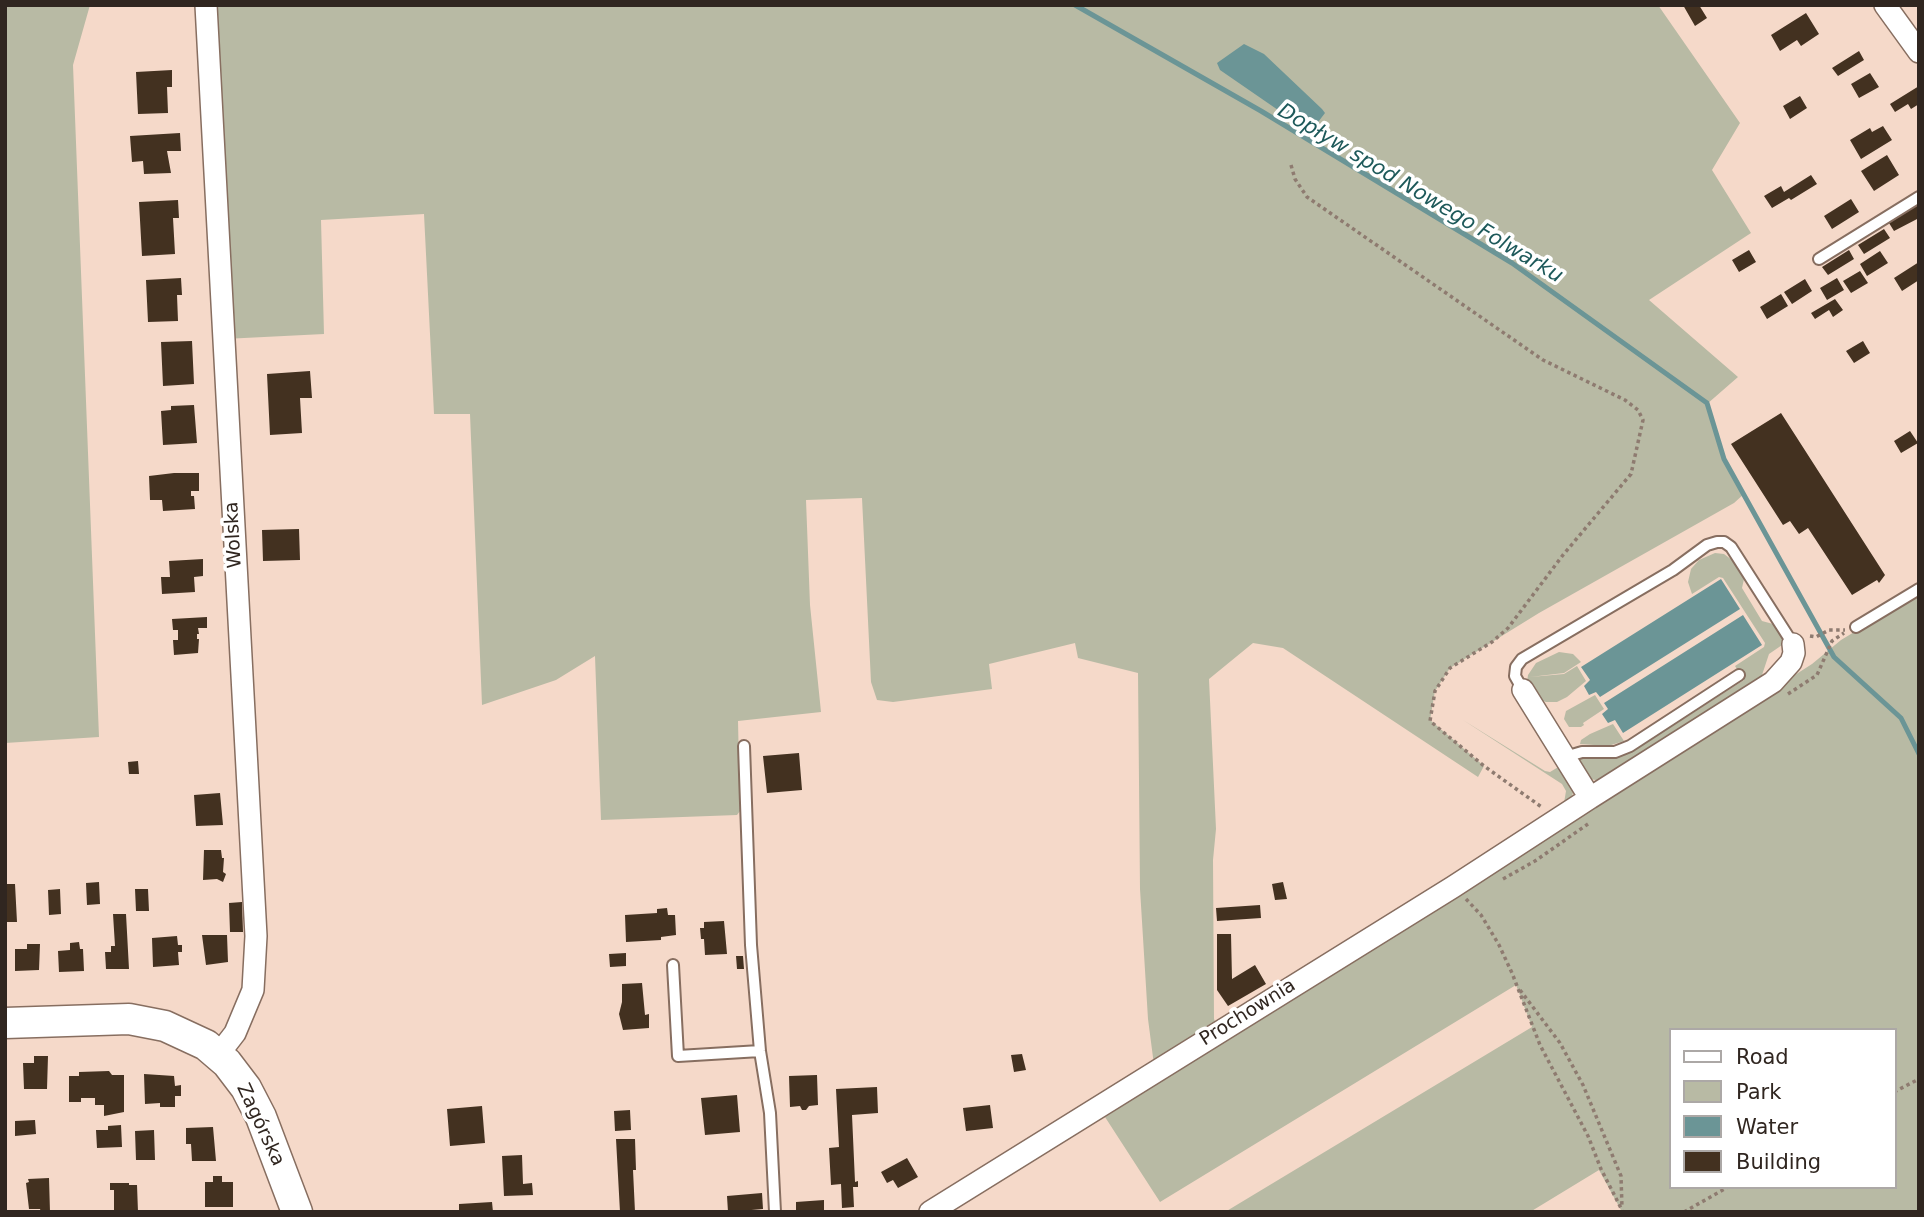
<!DOCTYPE html>
<meta charset="utf-8">
<style>
body{margin:0}
#map{position:relative;width:1924px;height:1217px;overflow:hidden;background:#f5d9c9;font-family:"DejaVu Sans",sans-serif}
canvas{display:block}
.frame{position:absolute;inset:0;border:7px solid #302620;pointer-events:none}
.legend{position:absolute;left:1669px;top:1028px;width:228px;height:161px;box-sizing:border-box;background:#fff;border:2px solid #aca8a6;margin:0;padding:9px 12px;list-style:none;font-size:21px;color:#302620}
.legend li{display:flex;align-items:center;gap:14px;height:35px}
.legend b{width:35px;border:2px solid #aca8a6}
</style>
<div id="map">
<canvas width="1924" height="1217"></canvas>
<div class="frame"></div>
<ul class="legend">
<li><b style="height:9px;background:#fff"></b>Road</li>
<li><b style="height:19px;background:#b8baa4"></b>Park</li>
<li><b style="height:19px;background:#6b9596"></b>Water</li>
<li><b style="height:19px;background:#433120"></b>Building</li>
</ul>
</div>
<script>
const ctx = document.querySelector('canvas').getContext('2d');
ctx.lineJoin = 'round';
function paint(path, color) { ctx.fillStyle = color; ctx.fill(path, 'evenodd'); }
const toPath = rows => new Path2D(rows.map(r => 'M' + r).join(''));
function trace(path, color, width, dash) { ctx.strokeStyle = color; ctx.lineWidth = width; ctx.lineCap = dash ? 'butt' : 'round'; ctx.setLineDash(dash || []); ctx.stroke(path); }
function drawText(font, color, halo, rows, align = 'center') {
  ctx.font = font + ' "DejaVu Sans",sans-serif'; ctx.lineWidth = 7; ctx.setLineDash([]); ctx.textBaseline = 'middle'; ctx.strokeStyle = halo; ctx.fillStyle = color; for (const [text, x, y, turn = 0] of rows) {
    ctx.save(); ctx.translate(x, y); ctx.rotate((+turn || 0) * Math.PI / 180); ctx.textAlign = isNaN(turn) ? turn : align; if (halo) ctx.strokeText(text, 0, 0); ctx.fillText(text, 0, 0); ctx.restore();
  }
}
const green = toPath([
 [5,5,90,5,73,65,99,737,5,743],
 [206,5,1658,5,1740,123,1712,170,1751,233,1649,300,1738,377,1707,404,1724,459,1744,494,1734,503,1539,613,1450,668,1435,691,1430,720,1484,766,1478,777,1283,648,1253,643,1209,679,1216,829,1213,860,1214,1019,1217,1026,1154,1065,1148,1019,1140,889,1138,673,1078,658,1075,643,989,664,992,689,893,702,877,700,871,682,862,498,806,500,810,605,821,712,738,721,740,811,737,815,601,820,595,656,556,680,482,705,470,414,434,414,424,214,321,220,324,334,224,339],
 [1715,553,1724,554,1732,560,1744,579,1742,588,1762,621,1773,624,1785,643,1769,654,1760,681,1601,781,1590,779,1577,760,1579,759,1616,758,1632,752,1744,680,1735,666,1764,647,1765,643,1723,578,1719,577,1692,594,1688,582,1691,569,1699,560],
 [1919,593,1919,1212,1622,1212,1599,1170,1530,1212,1225,1212,1532,1027,1516,985,1160,1202,1105,1117,1812,664,1841,640],
 [1670,1030,1894,1030,1894,1187,1670,1187],
 [1559,652,1573,654,1581,662,1564,673,1530,677,1564,674,1577,666,1586,681,1567,697,1557,702,1546,702,1538,699,1527,682,1528,675,1536,663],
 [1595,695,1604,709,1583,723,1584,725,1581,727,1569,727,1564,719,1566,711],
 [1463,720,1545,771,1550,772,1560,766,1574,790,1571,799,1564,803,1566,791,1562,784],
 [1613,724,1624,741,1608,746,1580,744,1581,740,1590,734]
]);
const water = toPath([
 [1244,44,1264,54,1322,109,1325,113,1312,130,1307,130,1220,70,1217,63],
 [1721,579,1740,609,1600,697,1596,692,1589,695,1584,686,1590,680,1581,667],
 [1743,615,1762,645,1623,733,1615,720,1608,723,1602,714,1608,709,1604,703]
]);
const stream = toPath([
 [1075,5,1261,111,1512,263,1707,403,1724,459,1834,657,1901,718,1919,754]
]);
const building = toPath([
 [1683,5,1699,5,1707,18,1695,26],
 [1806,13,1819,34,1801,46,1797,40,1780,51,1771,35],
 [1859,51,1864,60,1838,76,1832,68],
 [172,70,172,87,167,87,168,113,138,114,136,72],
 [1870,73,1879,87,1859,98,1851,84],
 [1919,86,1919,104,1911,109,1908,104,1895,112,1890,104],
 [1800,96,1807,108,1790,119,1783,106],
 [1883,126,1892,140,1861,159,1850,140,1870,128,1872,132],
 [180,133,181,151,167,151,171,173,144,174,143,161,132,162,130,136],
 [1887,155,1899,175,1874,191,1861,171],
 [1811,175,1817,184,1791,200,1789,198,1772,208,1764,196,1781,186,1784,192],
 [1851,199,1859,212,1832,229,1824,216],
 [178,200,179,218,173,218,175,254,142,256,139,202],
 [1919,204,1919,218,1894,231,1889,223],
 [1884,229,1890,238,1864,254,1858,245],
 [1749,250,1756,262,1739,272,1732,260],
 [1849,250,1854,259,1828,275,1822,267],
 [1880,251,1888,263,1867,276,1860,264],
 [1919,262,1919,280,1902,291,1894,278],
 [1860,271,1868,283,1851,293,1843,281],
 [181,278,182,295,177,295,178,321,148,322,146,280],
 [1837,278,1844,290,1827,300,1820,288],
 [1805,279,1812,291,1792,304,1784,292],
 [1781,294,1788,306,1767,319,1760,307],
 [1835,299,1843,310,1833,317,1829,310,1815,319,1811,313],
 [192,341,194,384,163,386,161,342],
 [1863,341,1870,353,1854,363,1846,351],
 [310,371,312,398,300,398,302,433,270,435,267,374],
 [194,405,197,443,163,445,161,411,171,410,171,406],
 [1781,413,1885,575,1879,583,1877,580,1852,595,1808,528,1799,534,1790,521,1783,525,1731,444],
 [1910,431,1918,443,1901,453,1894,441],
 [174,473,199,473,199,491,191,491,191,496,194,496,195,509,163,511,162,500,150,500,149,476],
 [299,529,300,560,263,561,262,530],
 [203,559,203,576,194,577,195,592,162,594,161,577,170,577,169,561],
 [207,617,207,628,198,628,199,634,197,634,197,639,199,639,198,653,174,655,173,640,178,640,178,630,173,630,172,619],
 [799,753,802,790,767,793,763,756],
 [138,761,139,774,129,774,128,762],
 [220,793,223,825,196,826,194,795],
 [204,850,221,850,222,858,224,858,223,872,226,874,223,882,217,879,203,880],
 [99,882,100,904,87,905,86,883],
 [1283,882,1287,899,1275,900,1272,884],
 [5,884,15,884,17,922,5,922],
 [60,889,61,914,49,915,48,890],
 [135,889,148,889,149,911,136,911],
 [242,902,243,932,230,932,229,903],
 [1260,905,1261,918,1217,921,1216,908],
 [667,908,668,915,675,915,676,935,661,937,661,940,626,942,625,915,657,913,657,909],
 [113,914,126,914,129,969,106,969,105,952,111,952,111,946,115,946],
 [724,921,727,954,705,955,704,939,701,939,700,928,704,928,704,922],
 [1217,934,1231,934,1232,979,1255,965,1266,984,1228,1006,1217,990],
 [202,935,227,935,228,962,206,965],
 [177,936,178,945,182,945,182,952,178,952,179,965,153,967,152,938],
 [79,942,80,949,83,949,84,971,59,972,58,951,70,950,70,943],
 [27,944,40,944,39,970,15,971,15,949,27,949],
 [626,953,626,966,610,967,609,954],
 [736,956,743,956,744,969,737,969],
 [642,983,645,1015,649,1014,649,1028,623,1030,619,1014,622,1002,622,984],
 [1022,1054,1026,1070,1014,1072,1011,1055],
 [34,1056,48,1056,47,1089,24,1089,23,1063,34,1063],
 [109,1071,112,1075,124,1075,124,1112,104,1116,104,1105,95,1105,95,1098,81,1098,81,1102,69,1102,69,1076,79,1076,79,1072],
 [144,1074,174,1076,175,1086,181,1085,181,1096,175,1096,175,1107,160,1107,160,1103,145,1104],
 [817,1075,818,1105,809,1106,806,1110,802,1110,800,1106,790,1107,789,1076],
 [877,1087,878,1113,852,1115,855,1182,858,1181,858,1187,853,1187,854,1207,842,1208,841,1184,831,1185,829,1148,839,1147,836,1089],
 [737,1095,740,1132,705,1135,701,1098],
 [990,1105,993,1128,966,1131,963,1108],
 [482,1106,485,1143,450,1146,447,1109],
 [630,1110,631,1130,615,1131,614,1111],
 [35,1120,36,1134,15,1136,15,1121],
 [121,1125,122,1147,97,1148,96,1130,108,1130,108,1126],
 [213,1127,216,1161,192,1161,191,1144,186,1144,186,1128],
 [154,1130,155,1160,136,1160,135,1131],
 [616,1139,635,1139,636,1170,633,1170,635,1212,620,1212],
 [522,1155,523,1184,532,1183,533,1195,504,1196,502,1156],
 [907,1158,918,1177,898,1188,893,1180,887,1183,881,1172],
 [213,1176,222,1176,222,1182,233,1182,233,1207,205,1207,205,1182,213,1182],
 [49,1178,50,1212,41,1212,40,1209,29,1209,26,1183,29,1182,28,1179],
 [110,1183,129,1183,129,1185,137,1185,138,1212,114,1212,114,1190,110,1190],
 [762,1193,763,1209,728,1212,727,1196],
 [824,1200,824,1212,796,1212,796,1202],
 [492,1202,493,1212,459,1212,459,1204]
]);
const path = toPath([
 [1291,165,1295,179,1307,197,1543,360,1625,400,1638,410,1643,420,1631,474,1563,555,1508,628,1492,642,1450,668,1435,691,1430,721,1484,766,1543,808],
 [1810,636,1816,637,1829,630,1845,630],
 [1788,694,1817,675,1832,641,1844,633],
 [1503,879,1535,861,1588,824],
 [1466,899,1481,915,1499,945,1512,973,1540,1045,1588,1136,1601,1169,1623,1212],
 [1520,990,1560,1043,1583,1085,1621,1176,1622,1208],
 [1894,1092,1919,1079],
 [1684,1212,1728,1187]
]);
const lane = toPath([
 [1819,259,1919,197],
 [1856,627,1919,589],
 [1523,690,1515,676,1516,667,1522,659,1673,570,1707,545,1717,542,1724,542,1731,547,1793,644],
 [744,746,751,945,760,1051,770,1113,775,1212],
 [1565,757,1582,752,1615,752,1630,746,1739,675],
 [673,965,678,1056,760,1051]
]);
const street = toPath([
 [206,5,256,936,253,990,235,1033,218,1055],
 [1885,5,1919,52],
 [1523,690,1590,798,1773,682,1791,662,1794,653,1793,644],
 [930,1212,1453,887,1590,798]
]);
const secondary = toPath([
 [5,1023,129,1019,165,1026,206,1045,227,1063,246,1088,261,1117,297,1212]
]);
const streetNames = [
 ["Wolska",234,535,-93],
 ["Prochownia",1248,1013,-32],
 ["Zagórska",260,1125,65]
];
const waterNames = [
 ["Dopływ spod Nowego Folwarku",1420,194,31]
];
paint(green, '#b8baa4');
paint(water, '#6b9596');
trace(stream, '#6b9596', 5);
paint(building, '#433120');
trace(lane, '#876e60', 14);
trace(street, '#876e60', 24);
trace(secondary, '#876e60', 33);
trace(path, '#8e7b70', 3.5, [3.5, 3.5]);
trace(lane, '#fff', 10);
trace(street, '#fff', 21);
trace(secondary, '#fff', 30);
drawText('19px', '#302620', '#fff', streetNames);
drawText('italic 21px', '#1d595a', '#fff', waterNames);
</script>
